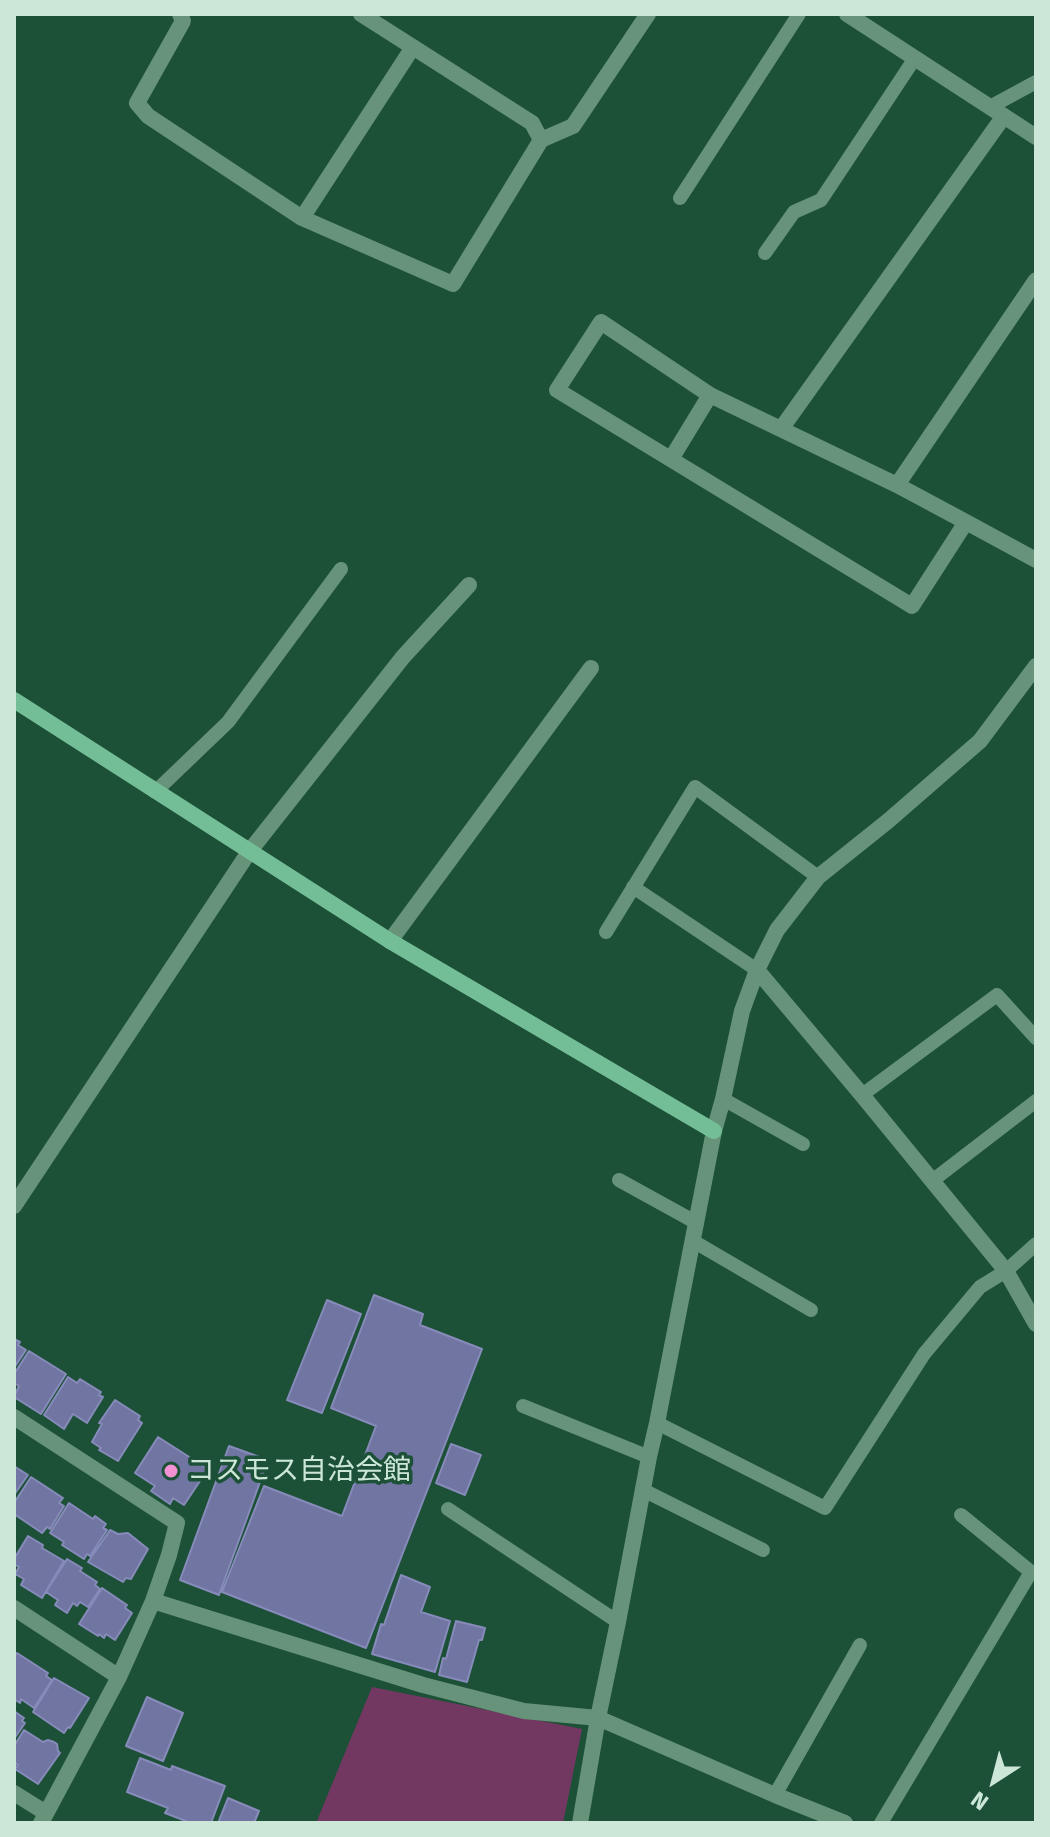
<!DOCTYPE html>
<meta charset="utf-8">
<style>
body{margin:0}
#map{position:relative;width:1050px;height:1837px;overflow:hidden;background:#1c5037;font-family:"Fira Sans",sans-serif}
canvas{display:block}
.frame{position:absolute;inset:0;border:16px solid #cce7d7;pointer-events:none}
.north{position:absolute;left:954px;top:1741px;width:80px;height:80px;-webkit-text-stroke:6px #1c5037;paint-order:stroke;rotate:216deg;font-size:22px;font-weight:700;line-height:32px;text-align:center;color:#cce7d7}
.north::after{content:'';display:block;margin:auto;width:28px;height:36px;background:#cce7d7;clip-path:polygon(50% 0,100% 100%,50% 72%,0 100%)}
</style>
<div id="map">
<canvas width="1050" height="1837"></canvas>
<div class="frame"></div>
<div class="north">N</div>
</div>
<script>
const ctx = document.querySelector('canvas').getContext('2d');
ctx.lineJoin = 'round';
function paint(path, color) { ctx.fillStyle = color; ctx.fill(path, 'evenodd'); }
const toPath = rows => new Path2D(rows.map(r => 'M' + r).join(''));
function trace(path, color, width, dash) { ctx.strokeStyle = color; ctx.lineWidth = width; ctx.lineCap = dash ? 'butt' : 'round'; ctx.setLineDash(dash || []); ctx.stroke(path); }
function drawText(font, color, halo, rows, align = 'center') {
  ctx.font = font + ' "Fira Sans","Noto Sans JP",sans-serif'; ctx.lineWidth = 7; ctx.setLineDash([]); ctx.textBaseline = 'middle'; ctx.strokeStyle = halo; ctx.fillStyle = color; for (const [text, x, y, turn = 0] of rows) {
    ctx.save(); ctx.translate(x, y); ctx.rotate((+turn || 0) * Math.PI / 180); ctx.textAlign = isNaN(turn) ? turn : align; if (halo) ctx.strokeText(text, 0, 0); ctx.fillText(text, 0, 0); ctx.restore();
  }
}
const green = toPath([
 [372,1687,582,1729,563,1823,316,1823]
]);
const building = toPath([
 [374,1295,423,1314,420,1325,482,1349,366,1648,222,1592,264,1486,342,1516,376,1426,331,1408,374,1295],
 [327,1300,361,1314,322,1413,287,1400,327,1300],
 [14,1339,20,1342,18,1345,26,1350,14,1368,14,1339],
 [29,1351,66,1374,41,1414,14,1397,19,1386,14,1383,14,1374,29,1351],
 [68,1377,77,1383,80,1379,101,1392,99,1395,103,1397,87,1423,73,1414,64,1429,44,1415,68,1377],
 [115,1400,140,1416,138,1420,142,1423,118,1461,99,1450,101,1448,92,1442,102,1424,99,1423,115,1400],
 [158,1437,208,1469,184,1505,173,1498,170,1504,151,1491,155,1486,135,1473,158,1437],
 [451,1444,481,1455,465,1495,436,1483,451,1444],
 [229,1446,268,1460,219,1595,180,1580,229,1446],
 [14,1466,28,1475,14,1495,14,1466],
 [31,1477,63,1498,59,1503,64,1506,50,1529,47,1527,42,1533,14,1514,14,1503,31,1477],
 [69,1503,93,1519,95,1516,106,1524,103,1528,107,1530,90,1556,87,1554,84,1559,62,1545,64,1542,50,1533,69,1503],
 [110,1530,118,1534,128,1533,148,1549,131,1579,126,1578,123,1582,88,1562,110,1530],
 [28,1536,43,1545,42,1548,64,1561,42,1598,21,1585,24,1579,15,1574,19,1567,14,1564,14,1559,28,1536],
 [67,1559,82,1568,80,1571,97,1582,95,1585,100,1589,88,1607,80,1602,77,1606,73,1603,67,1613,55,1605,58,1600,46,1592,67,1559],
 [401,1575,430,1587,421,1612,450,1621,435,1672,372,1654,381,1624,384,1625,401,1575],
 [102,1588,127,1605,125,1608,132,1613,115,1640,106,1634,104,1638,99,1634,98,1636,79,1624,102,1588],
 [456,1621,485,1628,482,1640,479,1640,467,1682,439,1675,443,1658,446,1659,456,1621],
 [17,1653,48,1673,46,1676,52,1680,34,1708,21,1699,20,1703,14,1699,14,1657,17,1653],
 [54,1678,89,1698,70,1728,68,1727,64,1733,33,1712,54,1678],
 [147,1697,183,1713,163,1761,126,1746,147,1697],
 [14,1711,24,1718,22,1721,25,1723,14,1739,14,1711],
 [24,1730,43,1742,48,1740,54,1742,57,1744,58,1751,60,1753,38,1784,15,1769,18,1765,14,1762,14,1746,24,1730],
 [140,1758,171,1770,172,1766,225,1786,211,1823,191,1823,165,1813,168,1808,127,1792,140,1758],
 [228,1798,259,1811,254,1823,218,1823,228,1798]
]);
const lane = toPath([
 [990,107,1036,82],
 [680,198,799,14],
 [765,253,794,212,821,200,915,58],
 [155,792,228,722,341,569],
 [633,887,757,970],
 [606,932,695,787,818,877],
 [862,1095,997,995,1036,1038],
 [723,1099,803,1144],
 [619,1180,697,1223],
 [932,1181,1036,1101],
 [693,1241,811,1310],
 [523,1406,649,1457],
 [657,1423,825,1508,924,1354,980,1287,1006,1271,1036,1244],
 [643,1490,763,1550],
 [448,1509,618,1622],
 [775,1795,860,1645],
 [881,1823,1031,1572,961,1515]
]);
const street = toPath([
 [180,14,183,21,137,103,148,116,302,218,453,284,541,140,573,126,648,14],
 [361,14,532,123,541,140],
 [847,14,1036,137],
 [302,218,413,47],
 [781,429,1004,116],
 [671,459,710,395],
 [897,485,1036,280],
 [966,522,912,606,557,390,601,322,710,395,897,485,966,522,1036,560],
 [390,941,591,668],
 [757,970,862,1095,1006,1271,1036,1324],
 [14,1206,249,852,403,657,469,585],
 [14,1417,177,1523,169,1555,153,1601,119,1677,41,1823],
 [153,1601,423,1685,524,1711,598,1718,775,1795,845,1823],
 [14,1608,119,1677],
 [14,1793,46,1813],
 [580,1823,598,1718,618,1622,649,1457,657,1423,714,1131,723,1099,742,1011,757,970,777,930,818,877,888,821,980,741,1036,666]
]);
const secondary = toPath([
 [14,700,390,941,714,1131]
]);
const markers = [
 [171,1471,8,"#f391d5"]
];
const poiNames = [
 ["コスモス自治会館",187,1471]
];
paint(green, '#733862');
paint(building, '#7075a2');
trace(building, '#868bba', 2);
trace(lane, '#66937a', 14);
trace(street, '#66937a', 16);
trace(secondary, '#74be97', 16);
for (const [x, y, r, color] of markers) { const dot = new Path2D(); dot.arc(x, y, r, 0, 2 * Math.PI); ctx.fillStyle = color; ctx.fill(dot); trace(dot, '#1c5037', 3); }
drawText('28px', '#cce7d7', '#1c5037', poiNames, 'left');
</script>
